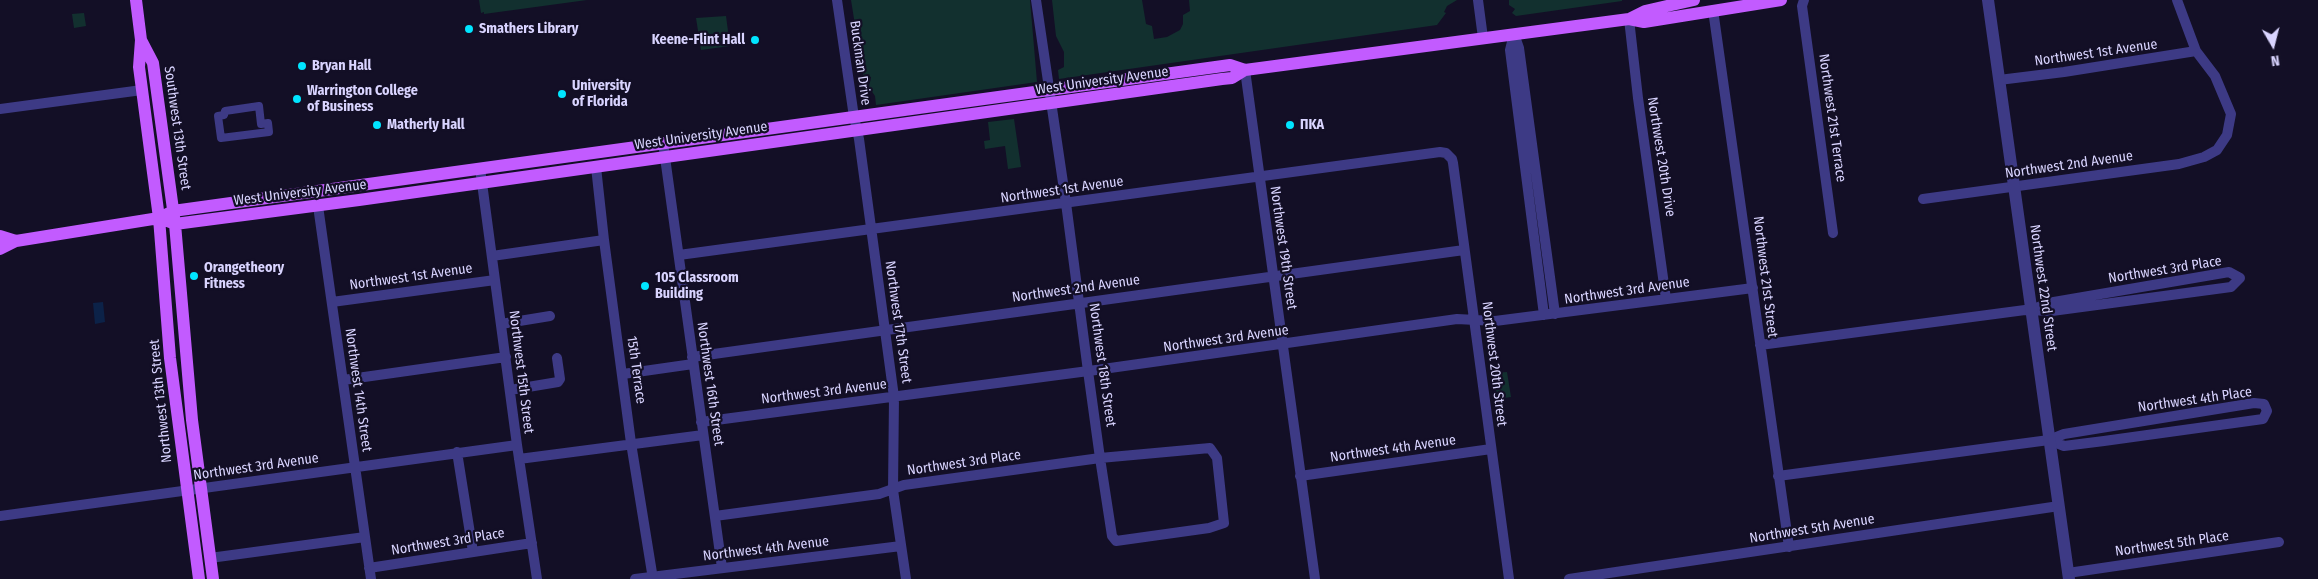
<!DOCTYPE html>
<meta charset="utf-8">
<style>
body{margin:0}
#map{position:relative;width:2318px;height:579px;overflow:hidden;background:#130f26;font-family:"Fira Sans Condensed",sans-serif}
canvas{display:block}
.north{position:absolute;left:2248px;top:20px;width:50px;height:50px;-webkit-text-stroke:4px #130f26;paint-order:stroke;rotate:172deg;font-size:14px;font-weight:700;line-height:20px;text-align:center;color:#d9d4ff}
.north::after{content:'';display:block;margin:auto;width:18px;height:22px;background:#d9d4ff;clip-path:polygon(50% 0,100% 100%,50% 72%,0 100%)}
</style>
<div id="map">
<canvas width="2318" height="579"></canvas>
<div class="north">N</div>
</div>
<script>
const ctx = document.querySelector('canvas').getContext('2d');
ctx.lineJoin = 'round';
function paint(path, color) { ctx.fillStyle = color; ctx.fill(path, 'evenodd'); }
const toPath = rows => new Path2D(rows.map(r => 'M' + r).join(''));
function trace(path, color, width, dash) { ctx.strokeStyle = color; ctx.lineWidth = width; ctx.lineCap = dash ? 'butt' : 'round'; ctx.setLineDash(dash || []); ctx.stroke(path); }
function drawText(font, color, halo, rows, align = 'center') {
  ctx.font = font + ' "Fira Sans Condensed",sans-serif'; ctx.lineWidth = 4.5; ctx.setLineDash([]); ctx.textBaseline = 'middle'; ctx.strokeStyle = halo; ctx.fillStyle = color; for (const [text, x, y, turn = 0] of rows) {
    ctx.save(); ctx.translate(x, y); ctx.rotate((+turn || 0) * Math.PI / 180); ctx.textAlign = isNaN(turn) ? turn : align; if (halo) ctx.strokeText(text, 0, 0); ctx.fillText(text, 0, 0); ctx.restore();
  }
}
const green = toPath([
 [479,0,587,0,484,14,484,12,481,13],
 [851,0,1030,0,1037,82,876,105,875,96,869,87,871,77,863,75],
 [1052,0,1142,0,1146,24,1152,26,1154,39,1167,37,1180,30,1183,24,1183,15,1190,11,1189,0,1457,0,1447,6,1444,12,1446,13,1437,25,1059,79,1058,70,1064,67,1064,52,1056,36],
 [1509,0,1622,0,1622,1,1516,16,1512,13,1515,9,1509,5],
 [84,13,86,26,74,28,72,14],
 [726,16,730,46,701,50,696,18],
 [1014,119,1021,167,1008,169,1005,146,985,149,984,141,990,140,988,122],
 [1507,372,1511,397,1497,399,1494,373]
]);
const water = toPath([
 [103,302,105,322,95,324,93,303]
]);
const pedestrian = toPath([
 [259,106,261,124,268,123,269,132,221,138,218,116,224,115,225,111,259,106]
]);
const minor = toPath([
 [837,0,854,117,859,139,894,397,893,490,906,579],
 [1478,0,1483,38],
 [1804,0,1802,6,1833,233],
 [1713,10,1789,547],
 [1629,19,1638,98,1666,299],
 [1514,34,1510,50,1544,315],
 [1514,34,1519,48,1555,314],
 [1245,70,1315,579],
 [1999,80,2064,72,2196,51],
 [0,109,142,90],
 [663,143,722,568],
 [596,167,604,240,631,443,653,579],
 [480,168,517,445,537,579],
 [1923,199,2179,164,2204,157,2217,150,2227,135,2231,114,2215,76,2196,51,2177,0],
 [318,206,371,579],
 [679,255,1440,152,1446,153,1452,159,1453,163,1509,579],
 [492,256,604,240],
 [332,302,495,280],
 [501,324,550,316],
 [1760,345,2025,310,2052,311,2231,287,2240,278,2229,272,2048,303,2031,310],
 [692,357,1464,250],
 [623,374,693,364],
 [343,380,506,357],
 [510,390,558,382,560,379,557,358],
 [701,422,1096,370,1457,319,1495,321,1753,288],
 [457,452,473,552],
 [519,459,703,435],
 [1300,476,1491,449],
 [1778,476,2049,440,2064,434,2254,403,2264,404,2267,411,2263,419,2104,441,2064,446,2049,440],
 [0,516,517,445],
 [715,516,879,494,904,485,1100,458,1210,448,1217,458,1224,523,1209,528,1116,541,1112,536,1100,458,1088,371,1066,203,1036,0],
 [210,558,365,537],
 [369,568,532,543],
 [2068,573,2279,542],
 [635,579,901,546],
 [1569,579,2059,506]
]);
const tertiary = toPath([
 [1988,0,2069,579]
]);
const primary = toPath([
 [136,0,141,40,139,67,159,218,170,358,199,579],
 [1629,19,1645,11,1694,0],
 [141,40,153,63,175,224,192,420,213,579],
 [159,218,175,224,359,200,1222,79,1232,78,1245,70,1629,19,1644,22,1781,0],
 [0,236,16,241],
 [0,249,16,241,159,218,173,211,1230,65,1245,70]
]);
const markers = [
 [469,29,5,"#00e5ff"],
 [755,40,5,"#00e5ff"],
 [302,66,5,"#00e5ff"],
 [562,94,5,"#00e5ff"],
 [297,99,5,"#00e5ff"],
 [377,125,5,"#00e5ff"],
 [1290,125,5,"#00e5ff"],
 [194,276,5,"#00e5ff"],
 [645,286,5,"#00e5ff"]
];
const poiNames = [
 ["Smathers Library",479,29],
 ["Keene-Flint Hall",745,40,"right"],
 ["Bryan Hall",312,66],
 ["University",572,86],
 ["of Florida",572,102],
 ["Warrington College",307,91],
 ["of Business",307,107],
 ["Matherly Hall",387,125],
 ["ΠΚΑ",1300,125],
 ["Orangetheory",204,268],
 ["Fitness",204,284],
 ["105 Classroom",655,278],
 ["Building",655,294]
];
const streetNames = [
 ["Northwest 1st Avenue",2096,53,-8],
 ["Buckman Drive",860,63,82],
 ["West University Avenue",1102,81,-8],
 ["Northwest 21st Terrace",1832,118,82],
 ["Southwest 13th Street",177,128,82],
 ["West University Avenue",701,136,-8],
 ["Northwest 20th Drive",1661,157,81],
 ["Northwest 2nd Avenue",2069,165,-8],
 ["Northwest 1st Avenue",1062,190,-8],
 ["West University Avenue",300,193,-7],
 ["Northwest 19th Street",1283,248,82],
 ["Northwest 3rd Place",2165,270,-9],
 ["Northwest 1st Avenue",411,277,-8],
 ["Northwest 21st Street",1765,277,83],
 ["Northwest 22nd Street",2043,288,82],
 ["Northwest 2nd Avenue",1076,289,-8],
 ["Northwest 3rd Avenue",1627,291,-8],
 ["Northwest 17th Street",898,322,82],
 ["Northwest 3rd Avenue",1226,339,-8],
 ["Northwest 20th Street",1494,364,83],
 ["Northwest 18th Street",1102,365,82],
 ["15th Terrace",636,370,82],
 ["Northwest 15th Street",521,372,83],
 ["Northwest 16th Street",710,384,82],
 ["Northwest 14th Street",358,390,82],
 ["Northwest 3rd Avenue",824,392,-7],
 ["Northwest 4th Place",2195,400,-8],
 ["Northwest 13th Street",161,401,-96],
 ["Northwest 4th Avenue",1393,449,-8],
 ["Northwest 3rd Place",964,463,-8],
 ["Northwest 3rd Avenue",256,467,-8],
 ["Northwest 5th Avenue",1812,529,-9],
 ["Northwest 3rd Place",448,542,-9],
 ["Northwest 5th Place",2172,544,-8],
 ["Northwest 4th Avenue",766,549,-7]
];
paint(green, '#12302f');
paint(water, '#0c2248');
trace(pedestrian, '#3d3a85', 8);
trace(minor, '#3d3a85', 10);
trace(tertiary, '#3d3a85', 12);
trace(primary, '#c25bff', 12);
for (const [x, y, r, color] of markers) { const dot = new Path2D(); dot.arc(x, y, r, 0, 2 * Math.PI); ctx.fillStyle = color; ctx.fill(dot); trace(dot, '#130f26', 2); }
drawText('bold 14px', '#d9d4ff', '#130f26', poiNames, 'left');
drawText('14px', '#d9d4ff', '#130f26', streetNames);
</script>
